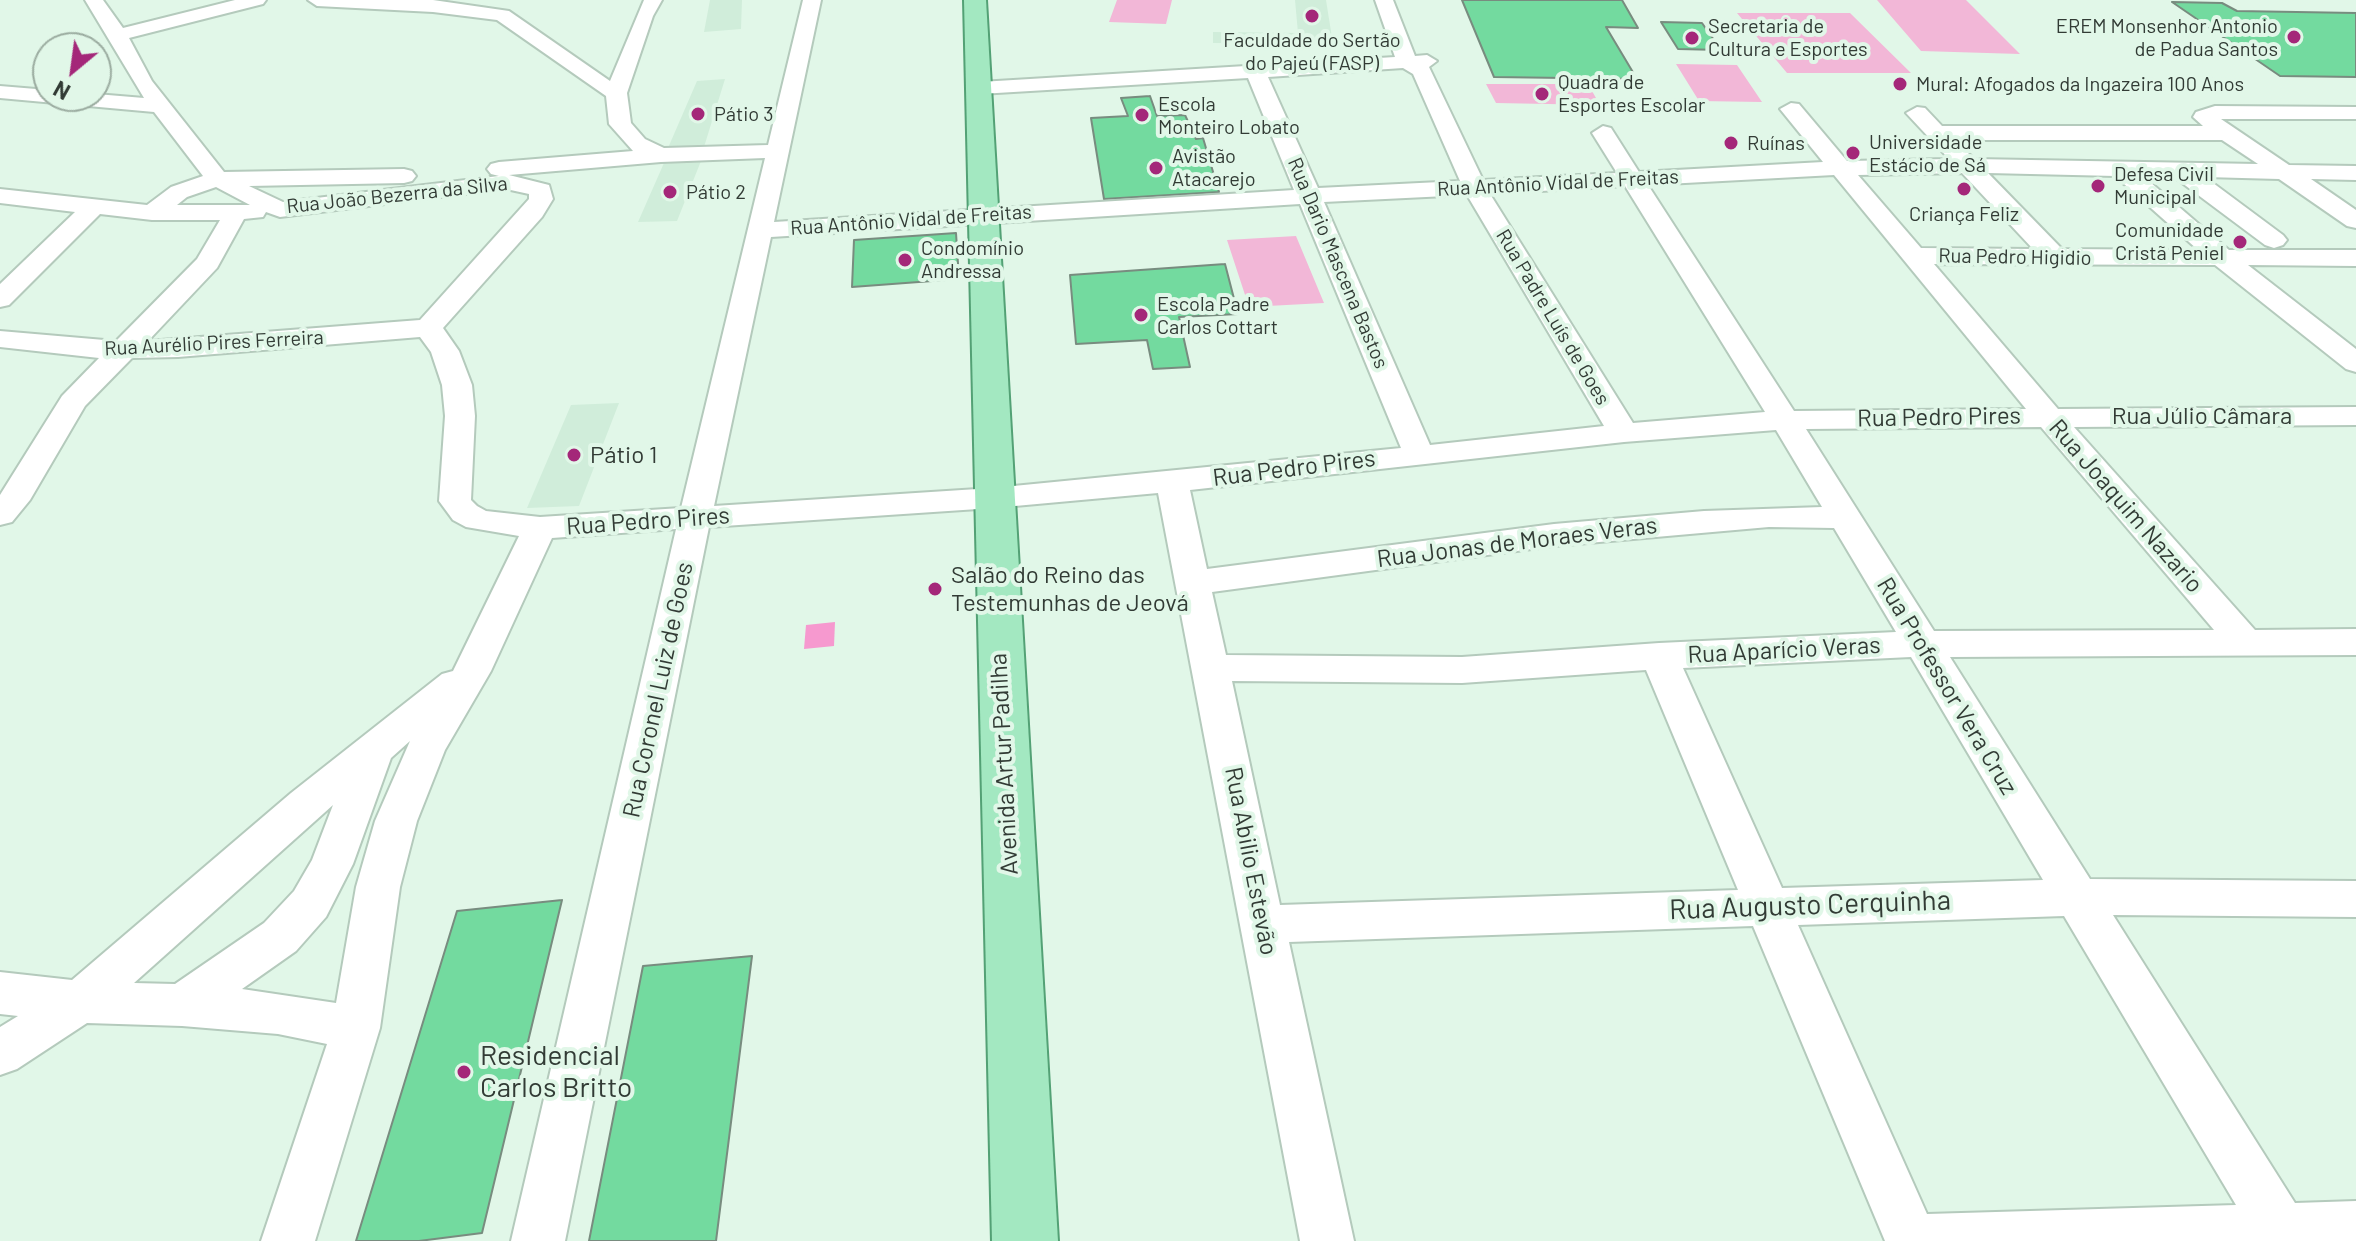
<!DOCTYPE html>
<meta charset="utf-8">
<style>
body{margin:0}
#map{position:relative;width:2356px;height:1241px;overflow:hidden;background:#e1f7e8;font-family:Barlow,sans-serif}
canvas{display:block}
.north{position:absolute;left:32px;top:32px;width:80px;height:80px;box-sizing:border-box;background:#e1f7e8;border:2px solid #9baca0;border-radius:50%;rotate:209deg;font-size:22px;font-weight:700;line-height:32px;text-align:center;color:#323b35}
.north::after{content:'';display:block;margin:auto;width:28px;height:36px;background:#a42779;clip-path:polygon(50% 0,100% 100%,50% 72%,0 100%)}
</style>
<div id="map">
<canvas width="2356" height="1241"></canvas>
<div class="north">N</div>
</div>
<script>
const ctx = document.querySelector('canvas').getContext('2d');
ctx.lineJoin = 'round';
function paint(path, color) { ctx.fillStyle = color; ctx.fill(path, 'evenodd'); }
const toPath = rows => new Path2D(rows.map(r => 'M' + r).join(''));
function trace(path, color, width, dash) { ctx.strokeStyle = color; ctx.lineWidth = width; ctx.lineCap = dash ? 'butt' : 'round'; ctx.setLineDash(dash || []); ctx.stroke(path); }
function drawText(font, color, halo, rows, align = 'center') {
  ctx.font = font + ' Barlow,sans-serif'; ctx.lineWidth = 8; ctx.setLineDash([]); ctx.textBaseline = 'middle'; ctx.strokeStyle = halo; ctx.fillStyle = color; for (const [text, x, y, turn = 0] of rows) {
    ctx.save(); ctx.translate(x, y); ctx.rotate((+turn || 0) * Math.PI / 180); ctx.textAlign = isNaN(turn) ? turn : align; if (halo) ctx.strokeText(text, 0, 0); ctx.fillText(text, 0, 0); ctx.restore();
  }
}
const built = toPath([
 [710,0,742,0,741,29,704,32],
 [1295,0,1326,0,1333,44,1213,43,1213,32,1298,33],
 [725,79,704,147,668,148,697,81],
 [701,161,677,221,638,222,664,163],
 [619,403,579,506,527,508,571,405]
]);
const green = toPath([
 [1117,0,1172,0,1166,24,1109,22],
 [1877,0,1966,0,2020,54,1921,51],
 [1737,13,1850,13,1911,73,1787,73],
 [1676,64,1737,65,1762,102,1699,101],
 [1486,84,1588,84,1600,105,1496,103],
 [1296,236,1324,303,1249,307,1227,240]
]);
const water = toPath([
 [835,622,834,646,804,649,806,625]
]);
const building = toPath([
 [1462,0,1622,0,1638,28,1606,27,1637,79,1494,77,1462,0],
 [2172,2,2222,3,2237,11,2356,13,2356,77,2280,76,2172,2],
 [1661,22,1702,23,1721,50,1678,49,1661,22],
 [1150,96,1157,116,1185,115,1196,139,1203,138,1219,192,1104,199,1091,118,1128,116,1121,98,1150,96],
 [956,233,959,279,852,287,854,240,956,233],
 [1225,264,1238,314,1179,317,1190,367,1153,369,1147,340,1076,344,1070,275,1225,264],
 [562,900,482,1233,419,1241,356,1241,457,911,562,900],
 [752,956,716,1241,589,1241,643,966,752,956]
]);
const minor = toPath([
 [85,0,103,0,123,28,235,0,266,0,263,4,129,38,152,81,224,172,404,169,412,171,416,176,412,181,404,183,249,186,283,202,499,176,491,174,487,169,491,164,499,162,633,151,609,124,606,96,497,20,433,12,317,6,308,0,433,0,509,11,610,81,644,0,662,0,653,16,627,93,631,123,645,139,664,148,768,145,803,0,821,0,774,222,1294,190,1248,78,980,94,970,88,980,82,1395,57,1375,0,1393,0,1415,56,1427,55,1437,61,1429,67,1483,180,1617,173,1592,133,1603,126,1611,128,1639,172,1823,162,1780,109,1791,103,1799,104,1847,161,1949,159,1906,113,1917,107,1925,108,1942,126,2203,126,2193,117,2196,112,2215,106,2356,107,2356,119,2221,119,2289,165,2356,166,2356,180,2311,179,2356,210,2356,228,2347,226,2279,179,2205,177,2283,235,2287,240,2283,245,2274,248,2265,245,2174,177,2143,176,2229,250,2356,250,2356,266,2248,265,2356,349,2356,372,2346,369,2215,265,1934,264,2058,409,2356,407,2356,425,2074,427,2255,630,2356,629,2356,655,1950,657,2090,879,2356,881,2356,917,2113,915,2295,1203,2356,1201,2356,1241,1885,1241,1753,926,1289,942,1354,1241,1300,1241,1158,493,993,508,709,527,565,1241,511,1241,676,529,552,538,491,671,445,750,417,821,400,887,380,1028,315,1241,261,1241,327,1044,278,1034,182,1026,87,1023,17,1069,0,1075,0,1027,18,1016,0,1014,0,972,72,980,291,793,442,674,453,671,519,536,466,527,453,520,439,501,445,416,442,385,431,352,420,337,178,357,132,358,85,406,30,500,12,522,0,525,0,495,62,396,99,358,0,347,0,331,116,341,197,259,220,220,152,220,100,214,9,305,0,307,0,284,75,212,0,203,0,189,147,205,171,187,203,176,154,112,0,98,0,86,48,90,48,96,96,94,144,98,85,0],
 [1403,68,1413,74,1460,181,1318,188,1268,77,1403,68],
 [1955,140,2222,140,2258,164,1974,159,1955,140],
 [765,158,681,508,540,517,486,511,477,506,471,500,475,416,472,385,459,351,443,328,542,217,553,199,549,185,509,175,661,162,765,158],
 [1962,173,2033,249,1921,248,1858,175,1962,173],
 [1988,173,2115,176,2198,250,2062,249,1988,173],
 [1834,175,2026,409,1794,411,1648,185,1834,175],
 [1625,186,1765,412,1633,423,1490,194,1625,186],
 [216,187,250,205,177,205,187,197,216,187],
 [506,189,529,194,529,199,420,320,148,341,217,268,244,219,263,217,266,212,280,217,506,189],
 [1467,195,1604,426,1430,445,1324,202,1467,195],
 [1300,204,1401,448,993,488,714,506,771,237,1300,204],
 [2041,427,2214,630,1934,631,1806,429,2041,427],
 [1776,430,1822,507,1704,511,1554,524,1207,569,1190,490,1624,442,1776,430],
 [1769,527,1834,528,1896,632,1659,643,1462,657,1226,655,1212,592,1554,546,1769,527],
 [1911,657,2043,880,1782,888,1683,668,1911,657],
 [1646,670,1738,890,1280,905,1232,681,1462,683,1646,670],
 [410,741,375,821,356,887,336,1003,242,989,296,951,326,917,353,864,391,758,410,741],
 [333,805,312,860,294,891,264,923,175,984,134,983,333,805],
 [2064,916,2236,1205,1927,1214,1798,925,2064,916]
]);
const major = toPath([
 [964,0,986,0,1058,1241,992,1241,964,0]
]);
const markers = [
 [1312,16,8,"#a42779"],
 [2294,37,8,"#a42779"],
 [1692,38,8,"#a42779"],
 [1900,84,8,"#a42779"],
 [1542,94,8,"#a42779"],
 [698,114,8,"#a42779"],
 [1142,115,8,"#a42779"],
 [1731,143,8,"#a42779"],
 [1853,153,8,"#a42779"],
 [1156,168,8,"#a42779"],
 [2098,186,8,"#a42779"],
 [1964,189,8,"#a42779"],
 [670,192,8,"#a42779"],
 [2240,242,8,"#a42779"],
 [905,260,8,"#a42779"],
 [1141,315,8,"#a42779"],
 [574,455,8,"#a42779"],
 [935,589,8,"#a42779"],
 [464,1072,8,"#a42779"]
];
const farPoinames = [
 ["Secretaria de",1708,26],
 ["Cultura e Esportes",1708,49],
 ["EREM Monsenhor Antonio",2278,26,"right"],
 ["de Padua Santos",2278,49,"right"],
 ["Faculdade do Sertão",1312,40,"center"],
 ["do Pajeú (FASP)",1312,63,"center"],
 ["Quadra de",1558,82],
 ["Esportes Escolar",1558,105],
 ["Mural: Afogados da Ingazeira 100 Anos",1916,84],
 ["Escola",1158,104],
 ["Monteiro Lobato",1158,127],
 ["Pátio 3",714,114],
 ["Universidade",1869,142],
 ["Estácio de Sá",1869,165],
 ["Ruínas",1747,143],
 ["Avistão",1172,156],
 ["Atacarejo",1172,179],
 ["Defesa Civil",2114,174],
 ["Municipal",2114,197],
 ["Pátio 2",686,192],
 ["Criança Feliz",1964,214,"center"],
 ["Comunidade",2224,230,"right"],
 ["Cristã Peniel",2224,253,"right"],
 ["Condomínio",921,248],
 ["Andressa",921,271],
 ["Escola Padre",1157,304],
 ["Carlos Cottart",1157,327]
];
const farStreetnames = [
 ["Rua Antônio Vidal de Freitas",1558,183,-3],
 ["Rua João Bezerra da Silva",397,195,-6],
 ["Rua Antônio Vidal de Freitas",911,220,-4],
 ["Rua Pedro Higidio",2015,257,1],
 ["Rua Dario Mascena Bastos",1338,263,67],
 ["Rua Padre Luís de Goes",1553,317,59],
 ["Rua Aurélio Pires Ferreira",214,343,-3]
];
const streetNames = [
 ["Rua Júlio Câmara",2202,416],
 ["Rua Pedro Pires",1939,417,-1],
 ["Rua Pedro Pires",1294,468,-7],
 ["Rua Joaquim Nazario",2126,506,49],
 ["Rua Pedro Pires",648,521,-4],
 ["Rua Jonas de Moraes Veras",1517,542,-7],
 ["Rua Aparício Veras",1784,650,-3],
 ["Rua Professor Vera Cruz",1947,686,59],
 ["Rua Coronel Luiz de Goes",658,690,-78],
 ["Avenida Artur Padilha",1004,764,-93],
 ["Rua Abilio Estevão",1251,861,79]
];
const poiNames = [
 ["Pátio 1",590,455],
 ["Salão do Reino das",951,575],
 ["Testemunhas de Jeová",951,603]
];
const nearStreetnames = [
 ["Rua Augusto Cerquinha",1810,905,-2]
];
const nearPoinames = [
 ["Residencial",480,1056],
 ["Carlos Britto",480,1088]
];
paint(built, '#d0edda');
paint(green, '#f2b7d7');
paint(water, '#f699cf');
paint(building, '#73da9f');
trace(building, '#788c7f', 2);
trace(minor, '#b4cabc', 4);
trace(major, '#53a175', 4);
paint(minor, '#fff');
paint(major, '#a3e8c1');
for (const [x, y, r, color] of markers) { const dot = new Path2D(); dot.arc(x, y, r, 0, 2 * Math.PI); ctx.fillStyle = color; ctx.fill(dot); trace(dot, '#e1f7e8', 3); }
drawText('20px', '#323b35', '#e1f7e8', farPoinames, 'left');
drawText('20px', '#323b35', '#e1f7e8', farStreetnames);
drawText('24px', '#323b35', '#e1f7e8', streetNames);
drawText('24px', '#323b35', '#e1f7e8', poiNames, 'left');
drawText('28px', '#323b35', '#e1f7e8', nearStreetnames);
drawText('28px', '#323b35', '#e1f7e8', nearPoinames, 'left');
</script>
